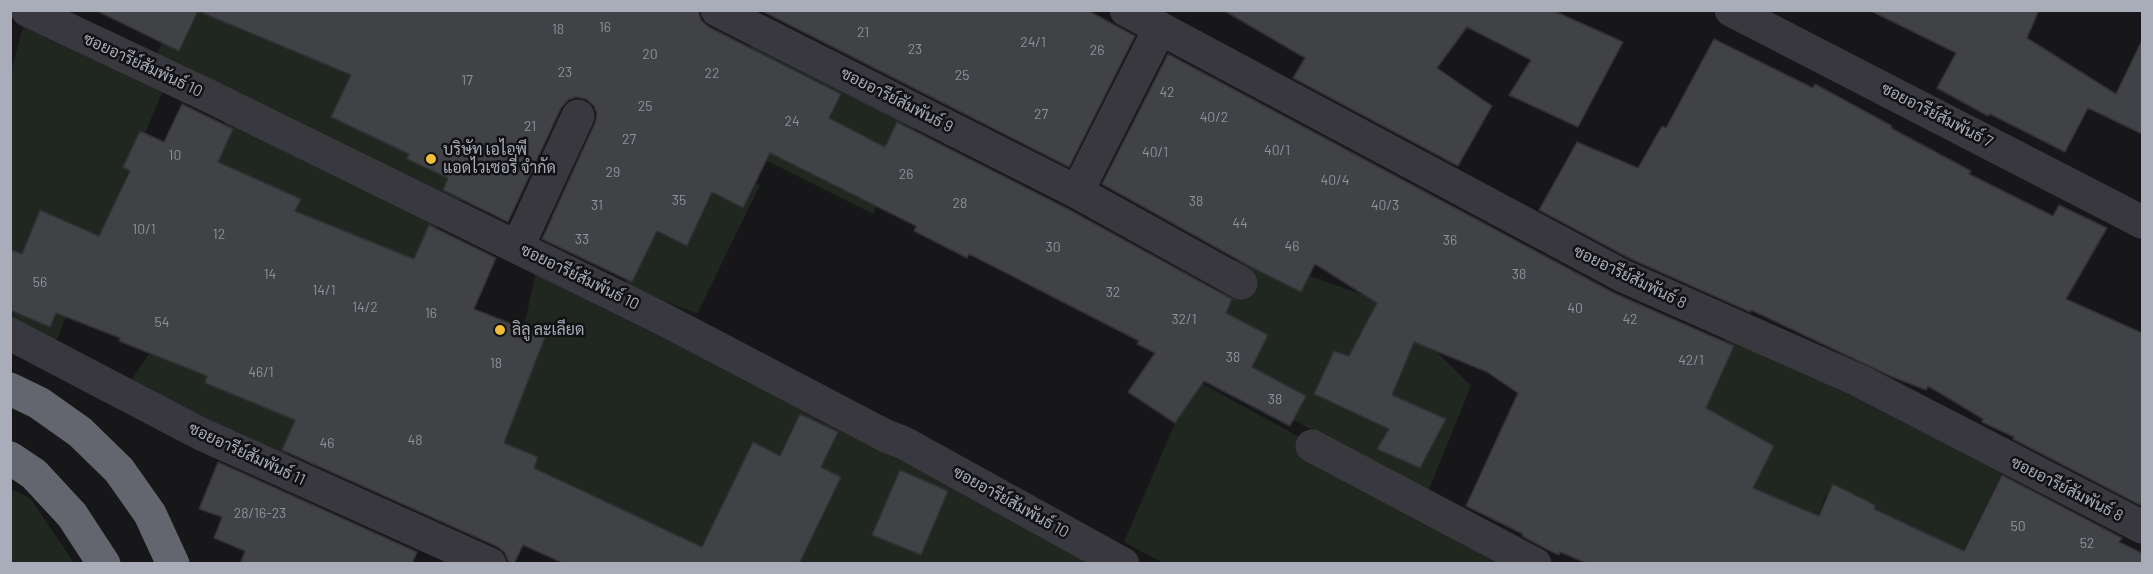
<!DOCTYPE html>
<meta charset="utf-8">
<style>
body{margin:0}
#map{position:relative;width:2153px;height:574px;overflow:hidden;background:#171719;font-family:Barlow,sans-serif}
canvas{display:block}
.frame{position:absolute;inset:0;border:12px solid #a9adb9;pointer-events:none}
</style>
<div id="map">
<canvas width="2153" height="574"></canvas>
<div class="frame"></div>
</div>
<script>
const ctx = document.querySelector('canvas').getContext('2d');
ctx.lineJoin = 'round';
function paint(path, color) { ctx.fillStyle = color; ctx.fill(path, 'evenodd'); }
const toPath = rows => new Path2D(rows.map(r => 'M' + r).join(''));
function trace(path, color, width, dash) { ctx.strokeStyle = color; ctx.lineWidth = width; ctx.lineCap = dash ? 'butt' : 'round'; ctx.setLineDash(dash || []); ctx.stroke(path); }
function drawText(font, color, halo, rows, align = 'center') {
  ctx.font = font + ' Barlow,Sarabun,sans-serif'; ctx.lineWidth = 5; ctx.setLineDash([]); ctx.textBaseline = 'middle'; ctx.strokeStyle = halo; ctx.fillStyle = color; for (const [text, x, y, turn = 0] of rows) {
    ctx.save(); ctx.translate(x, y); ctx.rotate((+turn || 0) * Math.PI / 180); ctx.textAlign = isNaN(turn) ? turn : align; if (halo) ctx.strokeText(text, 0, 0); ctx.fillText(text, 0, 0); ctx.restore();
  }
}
const green = toPath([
 [355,10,527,77,460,201,154,60,176,11],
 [27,13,169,77,53,348,11,326,11,71],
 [754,40,917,125,873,214,709,132],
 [225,121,439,221,418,283,200,180],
 [706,155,760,185,697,314,624,284],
 [1239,251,1389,304,1471,386,1427,494,1274,409,1216,312],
 [537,267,1099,563,699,563,495,460],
 [193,290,307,412,283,467,127,386],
 [1726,335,2005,466,1959,558,1826,495,1807,545,1665,475],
 [1194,379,1528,563,1163,563,1124,542],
 [10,488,31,499,74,563,11,563]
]);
const building = toPath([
 [95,10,698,10,701,20,709,27,841,94,829,118,885,147,897,122,1068,209,1232,299,1226,313,1268,335,1252,367,1306,396,1290,426,1204,381,1175,423,1128,392,1155,353,1137,344,1139,341,969,254,967,258,914,231,916,226,770,153,743,208,712,192,687,246,657,231,632,282,542,239,595,123,597,114,594,106,586,99,576,97,568,100,561,108,508,222,443,190,448,178,407,159,409,154,331,117,351,75,198,11,179,51,95,10],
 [760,10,1087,10,1135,36,1069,167,760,10],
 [1223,10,1552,10,1623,42,1578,127,1509,95,1531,60,1467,27,1437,68,1492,106,1458,166,1293,78,1305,58,1223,10],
 [1869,10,2039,10,2027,38,2116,94,2142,40,2142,134,2088,108,2065,152,1990,114,1988,116,1937,88,1956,53,1869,10],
 [1714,39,1813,88,1815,84,1892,126,1891,128,1971,171,1969,174,2053,216,2059,205,2107,228,2066,299,2142,333,2142,501,2140,505,2013,439,2014,437,1982,422,1983,419,1928,386,1926,390,1890,376,1751,310,1750,312,1631,259,1539,210,1577,142,1638,168,1662,126,1666,128,1714,39],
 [1168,54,1614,293,1734,346,1706,408,1774,446,1753,488,1819,516,1833,484,1875,505,1874,509,1964,551,2002,475,2122,538,2119,542,2142,553,2142,564,1588,564,1560,552,1559,555,1546,549,1522,536,1523,534,1466,506,1518,393,1487,372,1414,342,1392,395,1446,419,1420,468,1377,449,1389,429,1314,394,1334,351,1349,356,1377,303,1315,264,1301,292,1251,267,1102,184,1168,54],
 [182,104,233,129,218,162,301,199,295,211,414,259,429,225,496,258,474,309,545,337,504,443,538,457,534,468,702,547,753,442,780,456,800,414,838,432,821,467,841,477,799,564,565,564,523,545,514,564,508,561,505,553,498,547,282,450,295,420,205,383,207,376,119,341,120,338,56,313,50,327,10,310,10,249,22,254,40,210,99,236,130,171,123,167,140,131,164,142,182,104],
 [218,462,417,552,412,564,240,564,245,551,214,538,222,517,199,509,218,462],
 [900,470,948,491,921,555,872,535,900,470]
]);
const street = toPath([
 [27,10,209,96,659,317,886,436,904,443,1123,564],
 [717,10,1077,192,1241,283],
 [1126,10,1623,276,1860,381,2142,527],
 [1731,10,2142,222],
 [1077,192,1160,28],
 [518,246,578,116],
 [10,334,201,434,490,564],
 [1312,446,1535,564]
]);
const highway = toPath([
 [10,389,39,403,80,432,119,470,150,514,173,564],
 [10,458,34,474,72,515,104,564]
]);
const markers = [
 [431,159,6,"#f0be38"],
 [500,330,6,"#f0be38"]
];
const numberNames = [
 ["16",605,27],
 ["18",558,29],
 ["21",863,32],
 ["24/1",1033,42],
 ["23",915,49],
 ["26",1097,50],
 ["20",650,54],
 ["23",565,72],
 ["22",712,73],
 ["25",962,75],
 ["17",467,80],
 ["42",1167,92],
 ["25",645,106],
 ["27",1041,114],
 ["40/2",1214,117],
 ["24",792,121],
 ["21",530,126],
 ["27",629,139],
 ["40/1",1277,150],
 ["40/1",1155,152],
 ["10",175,155],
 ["29",613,172],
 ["26",906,174],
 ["40/4",1335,180],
 ["35",679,200],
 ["38",1196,201],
 ["28",960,203],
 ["31",597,205],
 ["40/3",1385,205],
 ["44",1240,223],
 ["10/1",144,229],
 ["12",219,234],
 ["33",582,239],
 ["36",1450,240],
 ["46",1292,246],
 ["30",1053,247],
 ["14",270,274],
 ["38",1519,274],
 ["56",40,282],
 ["14/1",324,290],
 ["32",1113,292],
 ["14/2",365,307],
 ["40",1575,308],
 ["16",431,313],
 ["32/1",1184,319],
 ["42",1630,319],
 ["54",162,322],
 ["38",1233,357],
 ["42/1",1691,360],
 ["18",496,363],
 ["46/1",261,372],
 ["38",1275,399],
 ["48",415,440],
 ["46",327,443],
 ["28/16-23",260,513],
 ["50",2018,526],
 ["52",2087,543]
];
const streetNames = [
 ["ซอยอารีย์สัมพันธ์ 10",143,65,25],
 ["ซอยอารีย์สัมพันธ์ 9",897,100,27],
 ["ซอยอารีย์สัมพันธ์ 7",1937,115,27],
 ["ซอยอารีย์สัมพันธ์ 10",580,277,26],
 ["ซอยอารีย์สัมพันธ์ 8",1630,277,26],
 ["ซอยอารีย์สัมพันธ์ 11",247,454,25],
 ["ซอยอารีย์สัมพันธ์ 8",2067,489,27],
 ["ซอยอารีย์สัมพันธ์ 10",1011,502,29]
];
const poiNames = [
 ["บริษัท เอไอพี",443,150],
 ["แอดไวเซอรี่ จำกัด",443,168],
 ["ลิลู ละเลียด",512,330]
];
paint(green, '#1f2720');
paint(building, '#414246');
trace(building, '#313135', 1.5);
trace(street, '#38383e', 33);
trace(highway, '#64666f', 33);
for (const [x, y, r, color] of markers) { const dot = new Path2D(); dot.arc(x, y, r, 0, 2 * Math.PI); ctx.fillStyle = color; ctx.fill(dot); trace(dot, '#121214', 2); }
drawText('14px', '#8f929c', null, numberNames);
drawText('16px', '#a9adb9', '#121214', streetNames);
drawText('16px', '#a9adb9', '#121214', poiNames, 'left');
</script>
